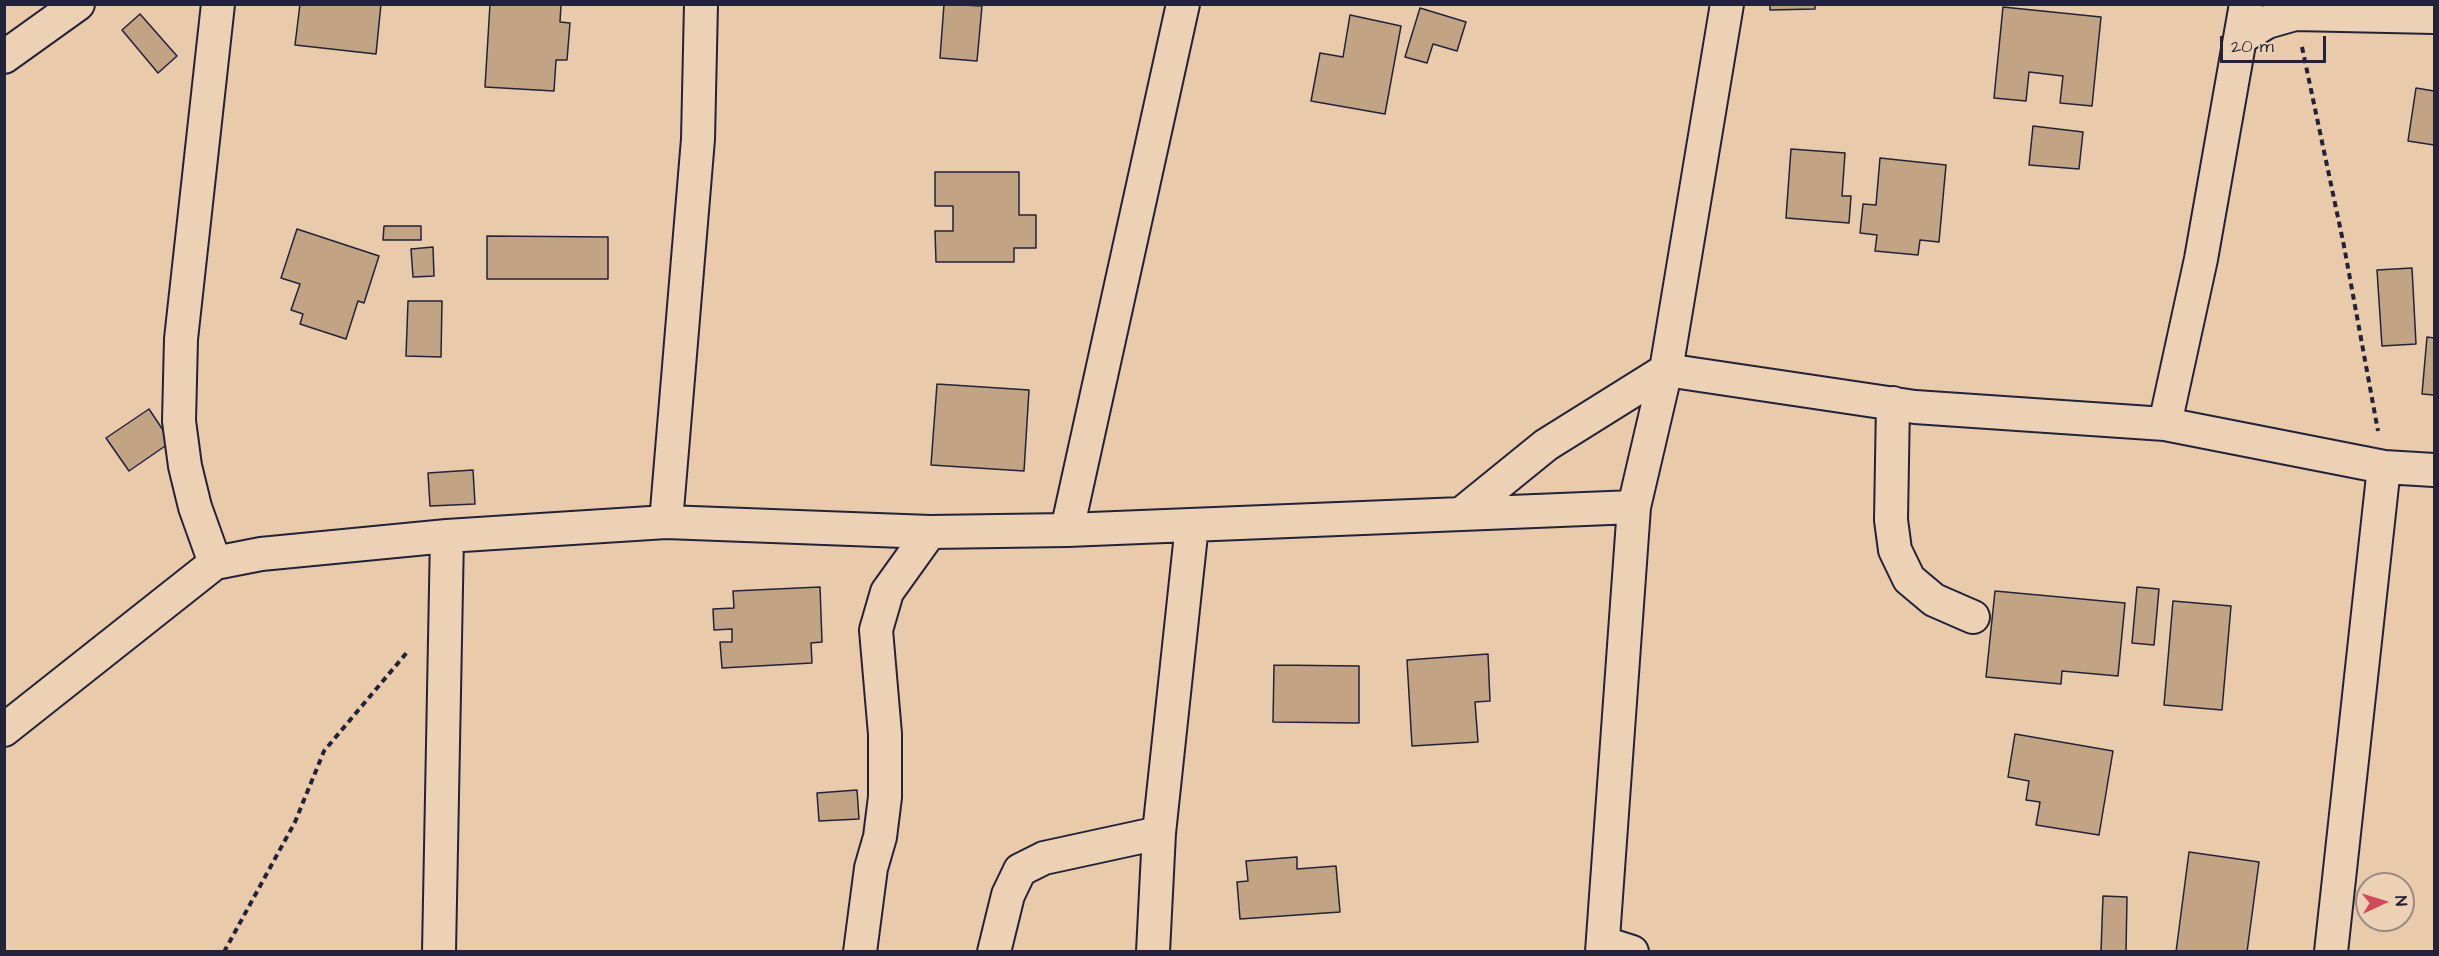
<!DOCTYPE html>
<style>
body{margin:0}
#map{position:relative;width:2439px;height:956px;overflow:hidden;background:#e9caaa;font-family:"Architects Daughter",sans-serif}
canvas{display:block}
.frame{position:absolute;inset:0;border:6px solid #22223b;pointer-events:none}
.north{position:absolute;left:2355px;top:872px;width:60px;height:60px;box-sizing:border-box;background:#edd1b4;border:2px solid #9c8b84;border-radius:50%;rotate:86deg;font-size:16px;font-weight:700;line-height:24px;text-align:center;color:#22223b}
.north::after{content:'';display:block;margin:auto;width:21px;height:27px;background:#d1495b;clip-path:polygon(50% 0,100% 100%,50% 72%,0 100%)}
.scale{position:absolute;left:2220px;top:36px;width:106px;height:27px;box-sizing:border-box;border:3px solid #22223b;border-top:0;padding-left:8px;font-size:18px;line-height:21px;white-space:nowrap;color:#22223b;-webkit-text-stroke:4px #edd1b4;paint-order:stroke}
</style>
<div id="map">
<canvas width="2439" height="956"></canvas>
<div class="frame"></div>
<div class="north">N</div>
<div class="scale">20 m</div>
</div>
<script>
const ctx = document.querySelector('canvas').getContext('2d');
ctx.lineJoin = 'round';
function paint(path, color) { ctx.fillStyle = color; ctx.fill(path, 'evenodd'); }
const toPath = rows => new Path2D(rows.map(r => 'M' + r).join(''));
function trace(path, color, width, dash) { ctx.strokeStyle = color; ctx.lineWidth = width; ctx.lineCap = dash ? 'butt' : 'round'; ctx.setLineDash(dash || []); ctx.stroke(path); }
const building = toPath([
 [300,4,381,4,376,54,295,45,300,4],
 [490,4,561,5,560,22,570,23,567,60,556,60,554,91,485,87,490,4],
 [944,4,982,6,977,61,940,58,944,4],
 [1770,4,1815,4,1815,9,1770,10,1770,4],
 [2003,7,2101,17,2092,106,2060,103,2063,76,2029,72,2026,101,1994,98,2003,7],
 [1420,8,1466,22,1457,51,1433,44,1427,63,1405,57,1420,8],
 [140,14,177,56,158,73,122,30,140,14],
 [1350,15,1401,26,1385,114,1311,101,1320,53,1343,57,1350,15],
 [2416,88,2434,91,2434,145,2408,141,2416,88],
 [2033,126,2083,132,2079,169,2029,165,2033,126],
 [1791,149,1845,153,1842,196,1851,196,1849,223,1786,218,1791,149],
 [1880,158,1946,165,1939,242,1920,240,1918,255,1875,251,1877,235,1860,233,1863,204,1876,205,1880,158],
 [935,172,1019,172,1019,215,1036,215,1036,248,1014,248,1014,262,936,262,935,231,953,231,953,206,935,206,935,172],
 [384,226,421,226,421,240,383,240,384,226],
 [297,229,379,256,364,303,358,301,346,339,300,324,303,314,291,310,300,284,281,278,297,229],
 [487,236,608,237,608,279,487,279,487,236],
 [433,247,434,276,413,277,411,249,433,247],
 [2412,268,2416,344,2382,346,2377,270,2412,268],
 [408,301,442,301,441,357,406,356,408,301],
 [2427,337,2434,338,2434,395,2422,394,2427,337],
 [937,384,1029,390,1024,471,931,465,937,384],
 [149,409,171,442,129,471,106,438,149,409],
 [473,470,475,504,430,506,428,473,473,470],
 [820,587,822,642,811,643,812,663,722,668,720,642,732,642,732,629,714,630,713,609,734,608,733,591,820,587],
 [2137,587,2159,589,2154,645,2132,643,2137,587],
 [1995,591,2125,603,2118,676,2062,671,2061,684,1986,677,1995,591],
 [2173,601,2231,606,2222,710,2164,705,2173,601],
 [1488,654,1490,701,1475,702,1478,742,1412,746,1407,660,1488,654],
 [1274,665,1359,666,1359,723,1273,722,1274,665],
 [2015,734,2113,751,2099,835,2036,825,2040,802,2026,800,2029,781,2008,777,2015,734],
 [857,790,859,819,819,821,817,793,857,790],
 [2189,852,2259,862,2247,952,2176,952,2189,852],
 [1297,857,1297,869,1336,866,1340,912,1240,919,1237,882,1248,881,1246,861,1297,857],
 [2103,896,2127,897,2126,952,2101,952,2103,896]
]);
const path = toPath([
 [2302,47,2344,246,2378,431],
 [224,952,295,822,324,751,409,650]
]);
const street = toPath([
 [2242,37,2267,22,2295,14,2434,17],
 [4,57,78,4],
 [1893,403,1891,520,1895,550,1909,579,1934,600,1973,617],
 [2165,424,2201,259,2246,4],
 [1461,514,1546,445,1666,370,1915,407,2165,424,2384,467,2434,470],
 [666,522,698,139,701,4],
 [1067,530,1183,4],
 [215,563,195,507,185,466,179,421,181,339,218,4],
 [4,730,215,563,261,554,447,536,666,522,930,532,1067,530,1634,507],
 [1604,943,1632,952],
 [439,952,447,536],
 [860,952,871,868,880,837,885,797,885,734,876,630,887,592,930,532],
 [994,952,1008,895,1020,870,1044,858,1159,833],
 [1153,952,1159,833,1192,525],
 [1602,952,1634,507,1666,370,1727,4],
 [2331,952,2384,467]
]);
paint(building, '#c2a384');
trace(building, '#22223b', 1.5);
trace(street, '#22223b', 36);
trace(path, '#22223b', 4, [6, 4.5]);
trace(street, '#edd1b4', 32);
</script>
